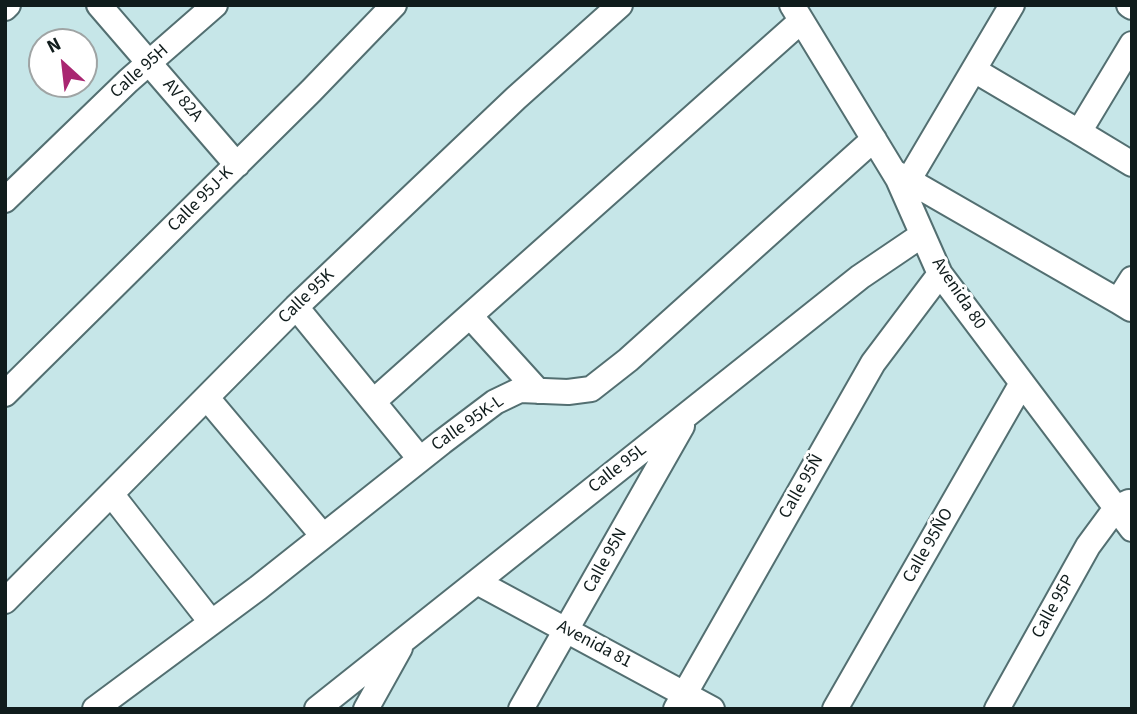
<!DOCTYPE html>
<meta charset="utf-8">
<style>
body{margin:0}
#map{position:relative;width:1137px;height:714px;overflow:hidden;background:#c6e6e8;font-family:"Source Sans 3",sans-serif}
canvas{display:block}
.frame{position:absolute;inset:0;border:7px solid #101c1c;pointer-events:none}
.north{position:absolute;left:28px;top:28px;width:70px;height:70px;box-sizing:border-box;background:#fff;border:2px solid #9fa4a4;border-radius:50%;rotate:333deg;font-size:19px;font-weight:700;line-height:28px;text-align:center;color:#101c1c}
.north::after{content:'';display:block;margin:auto;width:24px;height:32px;background:#a92671;clip-path:polygon(50% 0,100% 100%,50% 72%,0 100%)}
</style>
<div id="map">
<canvas width="1137" height="714"></canvas>
<div class="frame"></div>
<div class="north">N</div>
</div>
<script>
const ctx = document.querySelector('canvas').getContext('2d');
ctx.lineJoin = 'round';
const toPath = rows => new Path2D(rows.map(r => 'M' + r).join(''));
function trace(path, color, width, dash) { ctx.strokeStyle = color; ctx.lineWidth = width; ctx.lineCap = dash ? 'butt' : 'round'; ctx.setLineDash(dash || []); ctx.stroke(path); }
function drawText(font, color, halo, rows, align = 'center') {
  ctx.font = font + ' "Source Sans 3",sans-serif'; ctx.lineWidth = 6; ctx.setLineDash([]); ctx.textBaseline = 'middle'; ctx.strokeStyle = halo; ctx.fillStyle = color; for (const [text, x, y, turn = 0] of rows) {
    ctx.save(); ctx.translate(x, y); ctx.rotate((+turn || 0) * Math.PI / 180); ctx.textAlign = isNaN(turn) ? turn : align; if (halo) ctx.strokeText(text, 0, 0); ctx.fillText(text, 0, 0); ctx.restore();
  }
}
const minor = toPath([
 [99,5,237,165],
 [792,5,898,179,940,274,1132,529],
 [1129,5,1132,7],
 [5,8,8,5],
 [1132,44,1079,132,1132,164],
 [974,70,1079,132],
 [894,172,1118,301],
 [908,181,1012,5],
 [5,200,128,81,215,5],
 [296,307,420,459],
 [1131,309,1118,301,1132,279],
 [470,316,538,391],
 [5,394,311,91,394,5],
 [207,398,323,536],
 [374,401,801,21],
 [112,495,211,622],
 [477,582,712,709],
 [5,601,296,307,516,98,620,5],
 [95,709,258,588,442,442,495,402,520,390,568,392,591,389,628,360,874,139],
 [317,709,860,277,922,235],
 [366,709,400,648],
 [521,709,682,426],
 [676,709,873,363,940,274],
 [835,709,1022,383],
 [997,709,1088,546,1116,508,1129,502]
]);
const streetNames = [
 ["Calle 95H",140,72,-42],
 ["AV 82A",182,101,49],
 ["Calle 95J-K",201,200,-45],
 ["Avenida 80",958,294,56],
 ["Calle 95K",307,297,-44],
 ["Calle 95K-L",468,424,-35],
 ["Calle 95L",618,469,-38],
 ["Calle 95Ñ",802,487,-60],
 ["Calle 95ÑO",929,546,-60],
 ["Calle 95N",606,561,-61],
 ["Calle 95P",1054,607,-61],
 ["Avenida 81",594,645,28]
];
trace(minor, '#536f71', 28);
trace(minor, '#fff', 24);
drawText('18px', '#101c1c', '#fff', streetNames);
</script>
